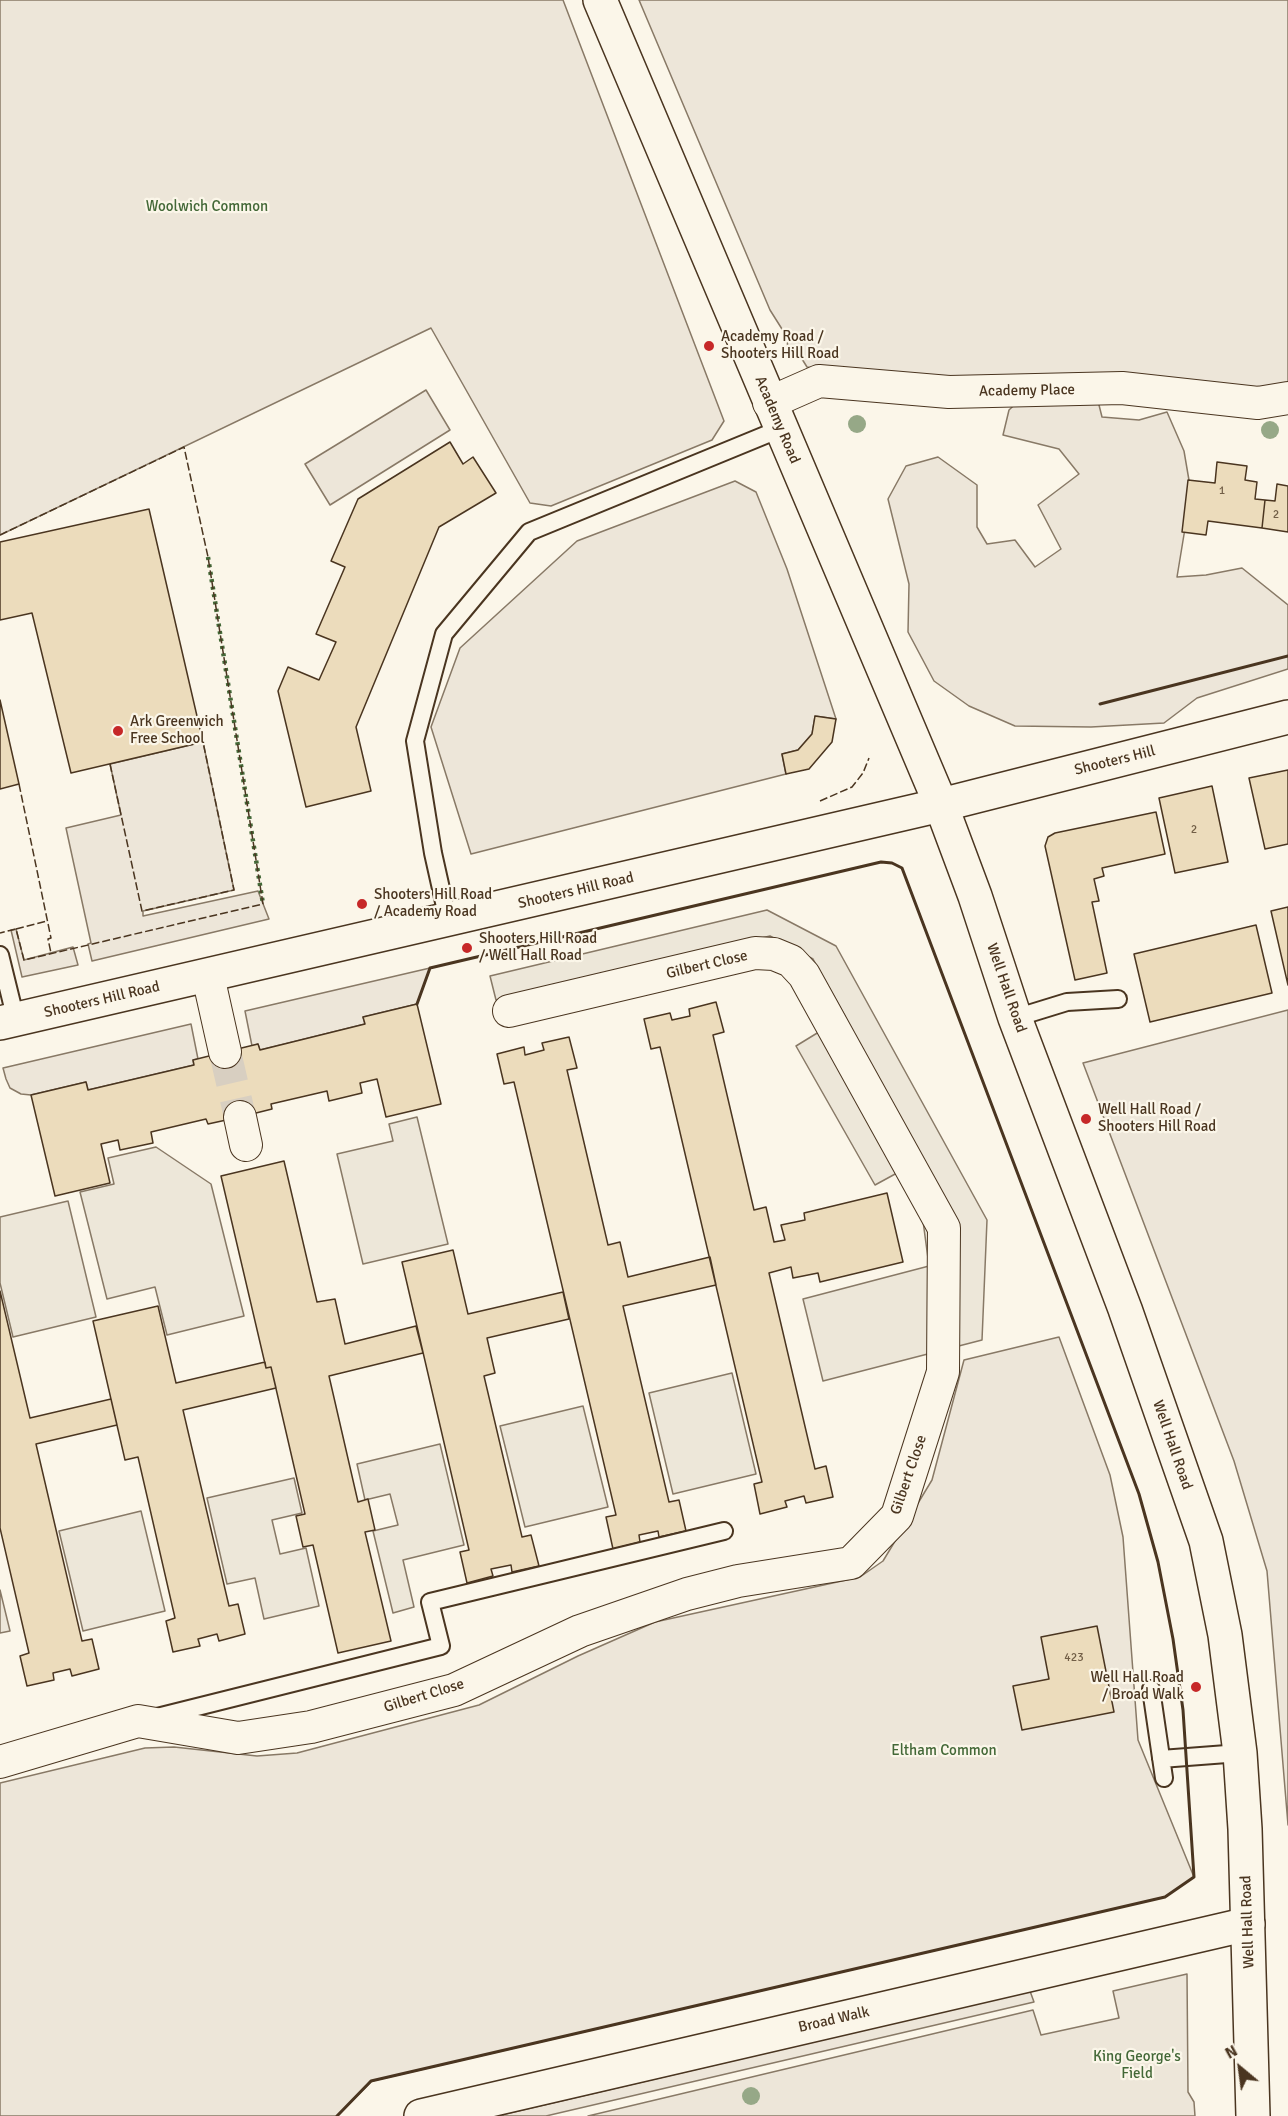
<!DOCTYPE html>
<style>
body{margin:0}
#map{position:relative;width:1288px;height:2116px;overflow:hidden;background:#fbf6e9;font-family:Signika,sans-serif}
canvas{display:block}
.north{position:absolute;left:1210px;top:2038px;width:60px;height:60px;-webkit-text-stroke:4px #fbf6e9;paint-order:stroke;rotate:331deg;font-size:16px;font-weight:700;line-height:24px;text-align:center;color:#4a3520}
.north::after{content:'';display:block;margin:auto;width:21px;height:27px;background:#4a3520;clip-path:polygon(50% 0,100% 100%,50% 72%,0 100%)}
</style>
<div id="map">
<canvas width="1288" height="2116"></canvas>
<div class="north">N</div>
</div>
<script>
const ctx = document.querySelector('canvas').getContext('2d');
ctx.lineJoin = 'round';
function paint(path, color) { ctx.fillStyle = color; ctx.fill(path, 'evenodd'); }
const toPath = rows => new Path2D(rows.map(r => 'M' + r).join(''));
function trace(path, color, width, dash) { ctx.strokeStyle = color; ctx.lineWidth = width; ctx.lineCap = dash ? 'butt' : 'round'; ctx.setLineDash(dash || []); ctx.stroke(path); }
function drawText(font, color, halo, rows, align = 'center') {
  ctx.font = font + ' Signika,sans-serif'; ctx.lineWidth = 4.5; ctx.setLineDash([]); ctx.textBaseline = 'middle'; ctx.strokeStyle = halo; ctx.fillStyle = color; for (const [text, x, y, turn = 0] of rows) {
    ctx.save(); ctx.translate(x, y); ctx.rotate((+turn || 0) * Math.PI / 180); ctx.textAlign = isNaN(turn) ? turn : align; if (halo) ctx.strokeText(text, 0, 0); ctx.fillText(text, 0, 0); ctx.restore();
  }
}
const green = toPath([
 [0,0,563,0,724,421,712,440,551,506,530,503,431,328,0,535,0,0],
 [639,0,1288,0,1288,388,1094,385,1102,417,1139,420,1167,412,1184,451,1191,492,1177,577,1206,575,1242,568,1288,605,1288,669,1197,698,1164,723,1091,727,1015,726,969,706,934,681,908,632,909,584,888,499,906,466,938,457,977,485,977,527,987,544,1015,540,1035,567,1061,549,1038,505,1079,474,1059,449,1003,435,1009,410,1032,388,824,370,807,367,802,359,788,352,787,337,770,310,639,0],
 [426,390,450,430,330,505,305,464,426,390],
 [735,481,756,492,787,569,836,719,815,716,812,734,798,750,782,754,786,774,471,854,431,727,460,648,577,541,735,481],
 [203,742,234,890,143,911,143,916,258,891,269,919,92,961,88,944,91,943,66,828,121,815,110,764,203,742],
 [16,929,24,960,73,947,78,965,22,977,11,930,16,929],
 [430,968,417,1004,363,1017,365,1024,260,1050,258,1044,252,1046,245,1011,430,968],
 [1288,1010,1288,1825,1267,1571,1234,1461,1083,1063,1288,1010],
 [191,1024,198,1059,193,1060,194,1065,88,1090,86,1082,31,1095,21,1094,10,1088,6,1079,3,1068,191,1024],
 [1059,1337,1110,1475,1123,1537,1138,1740,1194,1877,1165,1897,372,2081,337,2116,0,2116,0,1783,145,1748,174,1747,257,1756,297,1753,479,1705,578,1656,655,1622,860,1577,883,1561,932,1480,964,1360,1059,1337],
 [1187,1974,1188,2092,1194,2102,1195,2116,588,2116,1033,2010,1041,2035,1119,2018,1113,1991,1187,1974],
 [1030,1991,1034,2002,546,2116,497,2116,1030,1991]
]);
const parking = toPath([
 [767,910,836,946,987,1220,982,1340,823,1381,803,1299,929,1266,923,1221,897,1173,875,1185,796,1046,845,1016,813,959,770,936,496,1000,490,976,767,910],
 [417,1117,448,1244,363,1264,337,1154,393,1141,389,1124,417,1117],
 [156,1147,211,1184,244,1316,167,1335,155,1287,107,1299,80,1192,114,1184,108,1158,156,1147],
 [68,1201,96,1317,13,1337,0,1283,0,1217,68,1201],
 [732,1373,756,1474,673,1494,649,1393,732,1373],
 [583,1406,608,1507,525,1527,500,1426,583,1406],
 [440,1444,464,1545,403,1560,414,1607,393,1613,373,1531,398,1525,390,1494,365,1500,357,1464,440,1444],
 [294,1478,302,1513,272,1520,280,1554,306,1548,319,1606,264,1619,255,1578,227,1584,207,1498,294,1478],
 [141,1511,165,1611,83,1631,59,1531,141,1511],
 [0,1590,10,1631,0,1633,0,1590]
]);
const building = toPath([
 [450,442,463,464,473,457,496,493,439,527,356,727,371,791,306,807,278,691,288,667,319,680,336,642,316,634,345,567,331,561,358,499,450,442],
 [1217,462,1247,466,1245,480,1257,482,1255,499,1265,500,1262,528,1208,521,1206,535,1182,532,1188,480,1215,483,1217,462],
 [1277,484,1288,486,1288,532,1262,528,1265,500,1275,501,1277,484],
 [149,509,203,742,71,773,32,613,0,620,0,542,149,509],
 [0,700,19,784,0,789,0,700],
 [815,716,836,719,832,742,809,769,786,774,782,754,798,750,812,734,815,716],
 [1288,770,1288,844,1265,849,1249,778,1288,770],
 [1212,786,1228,862,1175,873,1159,798,1212,786],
 [1156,812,1165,854,1102,868,1104,876,1094,879,1099,901,1092,902,1107,973,1075,980,1045,846,1048,837,1055,833,1156,812],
 [1288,907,1288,985,1271,911,1288,907],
 [1256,925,1272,993,1150,1022,1134,954,1256,925],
 [716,1002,724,1032,713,1035,754,1210,766,1207,774,1242,785,1240,781,1225,805,1220,804,1213,887,1193,903,1262,820,1282,818,1273,793,1278,791,1267,769,1273,815,1469,826,1466,833,1497,806,1503,804,1496,785,1501,787,1507,760,1514,754,1484,762,1482,660,1047,651,1049,644,1019,670,1013,672,1020,690,1016,689,1009,716,1002],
 [417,1004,441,1104,386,1117,377,1079,360,1083,362,1093,329,1101,327,1091,271,1104,272,1109,240,1117,208,1124,206,1119,151,1132,153,1143,120,1150,118,1140,101,1144,110,1183,55,1196,31,1095,86,1082,88,1090,194,1065,193,1060,225,1052,258,1044,260,1050,365,1024,363,1017,417,1004],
 [569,1037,577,1068,567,1070,608,1245,620,1242,628,1277,710,1257,716,1285,623,1306,669,1502,679,1500,686,1531,659,1537,658,1531,639,1535,640,1542,613,1549,606,1517,616,1515,514,1082,504,1084,497,1054,524,1047,525,1055,544,1050,542,1043,569,1037],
 [284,1161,317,1302,335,1299,345,1344,416,1326,423,1353,329,1376,358,1502,368,1499,375,1530,365,1532,391,1641,338,1653,313,1545,303,1547,296,1516,305,1514,271,1367,266,1368,221,1176,284,1161],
 [453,1250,468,1314,563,1292,569,1319,487,1338,495,1373,484,1376,522,1537,531,1535,539,1566,512,1572,511,1565,491,1569,493,1576,467,1583,460,1552,469,1550,402,1262,453,1250],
 [0,1291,30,1418,111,1399,117,1425,36,1444,82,1641,92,1639,99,1669,72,1676,70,1669,53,1673,54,1680,27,1686,20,1656,29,1653,0,1528,0,1291],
 [158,1306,176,1383,265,1362,266,1368,271,1367,276,1388,183,1410,229,1606,238,1604,245,1634,219,1641,217,1634,198,1639,200,1646,173,1652,166,1621,175,1618,138,1457,125,1460,93,1321,158,1306],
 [1097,1626,1114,1712,1022,1730,1013,1686,1049,1679,1041,1637,1097,1626]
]);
const minorTunnel = toPath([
 [225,1052,240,1117]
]);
const service = toPath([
 [448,920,433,853,415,741,444,634,529,532,780,429],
 [0,955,16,1020],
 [1015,1018,1067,1002,1118,999],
 [1151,1689,1164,1778],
 [157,1717,441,1646,430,1602,724,1531],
 [1161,1759,1240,1753]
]);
const minor = toPath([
 [769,403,819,381,949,392,1122,388,1258,403,1288,398],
 [208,976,225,1052],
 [240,1117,246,1145],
 [0,1762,138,1721,238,1738,311,1727,454,1690,580,1631,687,1594,738,1581,851,1563,897,1516,943,1372,944,1228,804,975,791,961,774,954,755,953,509,1011]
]);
const tertiary = toPath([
 [421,2116,1248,1924]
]);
const primary = toPath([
 [0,1023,941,805,1288,717]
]);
const trunk = toPath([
 [600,0,941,805,975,896,1015,1018,1125,1309,1206,1541,1225,1635,1240,1753,1245,1829,1253,2116]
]);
const hedge = toPath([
 [208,557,263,904]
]);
const fence = toPath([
 [0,535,184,447,208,557,263,904,24,960,16,929,0,933],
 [110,764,142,911,234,890,203,742],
 [19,784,51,938,48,939,51,953],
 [820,801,852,787,863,773,869,758],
 [16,929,47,921]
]);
const wall = toPath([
 [1100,704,1288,656],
 [337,2116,371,2081,1165,1897,1194,1877,1183,1710,1173,1639,1158,1562,1139,1494,902,868,892,863,881,862,430,968,417,1004]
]);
const trees = [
 [857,424],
 [1270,430],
 [751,2096]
];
const markers = [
 [709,346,6,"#c62828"],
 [118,731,6,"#c62828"],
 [362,904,6,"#c62828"],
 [467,948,6,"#c62828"],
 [1086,1119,6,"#c62828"],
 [1196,1687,6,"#c62828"]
];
const numberNames = [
 ["1",1222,491],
 ["2",1276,515],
 ["2",1194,830],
 ["423",1074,1658]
];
const parkNames = [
 ["Woolwich Common",207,207],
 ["Eltham Common",944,1751],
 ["King George's",1137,2057],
 ["Field",1137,2074]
];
const poiNames = [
 ["Academy Road /",721,337],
 ["Shooters Hill Road",721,354],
 ["Ark Greenwich",130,722],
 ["Free School",130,739],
 ["Shooters Hill Road",374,895],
 ["/ Academy Road",374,912],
 ["Shooters Hill Road",479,939],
 ["/ Well Hall Road",479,956],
 ["Well Hall Road /",1098,1110],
 ["Shooters Hill Road",1098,1127],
 ["Well Hall Road",1184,1678,"right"],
 ["/ Broad Walk",1184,1695,"right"]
];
const streetNames = [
 ["Academy Place",1027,391,-1],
 ["Academy Road",777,420,67],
 ["Shooters Hill",1115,761,-14],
 ["Shooters Hill Road",576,891,-13],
 ["Gilbert Close",707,965,-13],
 ["Well Hall Road",1006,988,71],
 ["Shooters Hill Road",102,1000,-13],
 ["Well Hall Road",1172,1445,71],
 ["Gilbert Close",909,1475,-71],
 ["Gilbert Close",424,1696,-17],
 ["Well Hall Road",1248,1922,-92],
 ["Broad Walk",834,2020,-13]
];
paint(green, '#ede6d9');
trace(green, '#887966', 1.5);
paint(parking, '#ede7d9');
trace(parking, '#887966', 1.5);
paint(building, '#ecdcbc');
trace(building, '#4a3520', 1.5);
trace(minorTunnel, '#d8cfc1', 32, [32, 16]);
trace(service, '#4a3520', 20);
trace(minor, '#4a3520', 34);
trace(tertiary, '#4a3520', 36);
trace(primary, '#4a3520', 36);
trace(trunk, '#4a3520', 36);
trace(service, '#fbf6e9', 16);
trace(minor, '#fbf6e9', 32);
trace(tertiary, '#fbf6e9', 33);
trace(primary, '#fbf6e9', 33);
trace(trunk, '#fbf6e9', 33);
trace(hedge, '#436837', 4.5, [3, 4.5]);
trace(fence, '#4a3520', 1.5, [8, 3]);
trace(wall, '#4a3520', 3);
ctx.fillStyle = '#96a887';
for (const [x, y] of trees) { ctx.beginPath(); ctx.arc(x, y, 9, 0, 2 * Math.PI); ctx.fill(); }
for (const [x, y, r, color] of markers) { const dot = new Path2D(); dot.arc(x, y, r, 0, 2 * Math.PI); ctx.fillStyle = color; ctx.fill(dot); trace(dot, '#fbf6e9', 2); }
drawText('12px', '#725f47', null, numberNames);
drawText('15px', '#436837', '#fbf6e9', parkNames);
drawText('15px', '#4a3520', '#fbf6e9', poiNames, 'left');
drawText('15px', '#4a3520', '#fbf6e9', streetNames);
</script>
